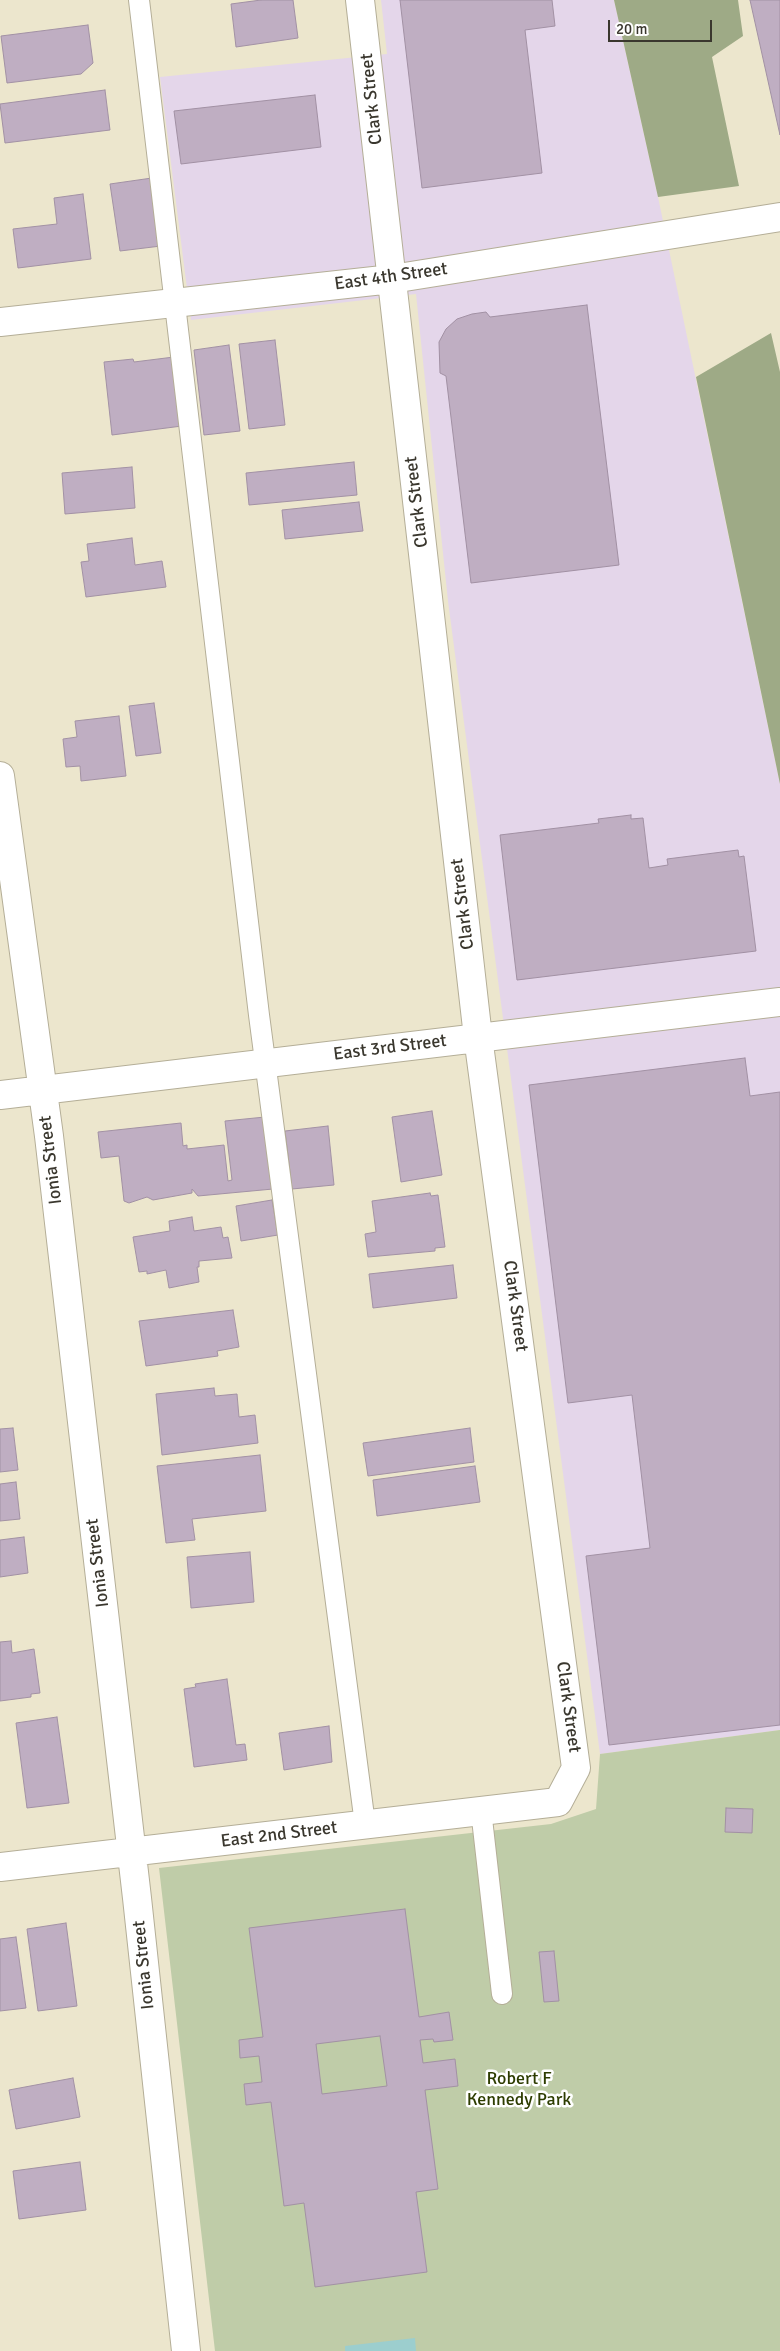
<!DOCTYPE html>
<style>
body{margin:0}
#map{position:relative;width:780px;height:2351px;overflow:hidden;background:#ece6cd;font-family:Signika,sans-serif}
canvas{display:block}
.scale{position:absolute;left:608px;top:20px;width:104px;height:22px;box-sizing:border-box;border:2px solid #3a372e;border-top:0;padding-left:6px;font-size:15px;line-height:18px;white-space:nowrap;color:#3a372e;-webkit-text-stroke:4px #fff;paint-order:stroke}
</style>
<div id="map">
<canvas width="780" height="2351"></canvas>
<div class="scale">20 m</div>
</div>
<script>
const ctx = document.querySelector('canvas').getContext('2d');
ctx.lineJoin = 'round';
function paint(path, color) { ctx.fillStyle = color; ctx.fill(path, 'evenodd'); }
const toPath = rows => new Path2D(rows.map(r => 'M' + r).join(''));
function trace(path, color, width, dash) { ctx.strokeStyle = color; ctx.lineWidth = width; ctx.lineCap = dash ? 'butt' : 'round'; ctx.setLineDash(dash || []); ctx.stroke(path); }
function drawText(font, color, halo, rows, align = 'center') {
  ctx.font = font + ' Signika,sans-serif'; ctx.lineWidth = 5; ctx.setLineDash([]); ctx.textBaseline = 'middle'; ctx.strokeStyle = halo; ctx.fillStyle = color; for (const [text, x, y, turn = 0] of rows) {
    ctx.save(); ctx.translate(x, y); ctx.rotate((+turn || 0) * Math.PI / 180); ctx.textAlign = isNaN(turn) ? turn : align; if (halo) ctx.strokeText(text, 0, 0); ctx.fillText(text, 0, 0); ctx.restore();
  }
}
const industrial = toPath([
 [381,0,614,0,658,197,780,784,780,1730,600,1754,448,601,416,294,191,320,160,77,387,54]
]);
const green = toPath([
 [780,1730,780,2351,215,2351,159,1868,551,1824,596,1809,600,1754]
]);
const forest = toPath([
 [614,0,738,0,743,36,712,57,739,186,658,197],
 [771,333,780,372,780,784,696,377]
]);
const water = toPath([
 [415,2338,416,2351,345,2351,345,2346]
]);
const building = toPath([
 [261,0,293,0,298,38,236,47,231,4,261,0],
 [400,0,552,0,555,26,525,30,542,173,422,188,400,0],
 [750,0,780,0,780,135,750,0],
 [88,25,93,63,81,74,7,83,1,36,88,25],
 [105,90,110,130,5,143,0,104,105,90],
 [315,95,321,147,181,164,174,111,315,95],
 [152,178,161,246,120,251,110,184,152,178],
 [83,194,91,259,18,268,13,229,57,224,54,198,83,194],
 [587,305,619,565,471,583,446,376,440,373,439,342,446,329,457,319,472,314,486,312,490,317,587,305],
 [275,340,285,425,249,429,239,344,275,340],
 [229,345,240,431,204,435,194,350,229,345],
 [174,357,182,426,112,435,104,362,133,359,134,362,174,357],
 [354,462,357,495,249,505,246,473,354,462],
 [132,467,135,508,65,514,62,473,132,467],
 [359,502,363,531,285,539,282,510,359,502],
 [132,538,135,565,162,561,166,587,86,597,81,562,89,561,87,544,132,538],
 [154,703,161,753,136,756,129,706,154,703],
 [119,716,126,776,81,781,80,766,66,767,63,739,77,737,75,721,119,716],
 [631,815,631,819,643,818,649,868,668,865,667,859,738,850,739,857,744,856,756,951,517,980,500,835,599,823,598,819,631,815],
 [745,1058,750,1096,780,1092,780,1725,609,1745,586,1556,650,1548,632,1395,568,1403,529,1085,745,1058],
 [432,1111,442,1175,401,1182,392,1117,432,1111],
 [265,1117,273,1189,198,1196,192,1189,192,1193,153,1200,147,1197,129,1203,124,1201,119,1156,101,1158,98,1132,181,1123,183,1146,187,1145,187,1149,224,1145,228,1181,232,1180,225,1121,265,1117],
 [328,1126,334,1185,292,1189,285,1131,328,1126],
 [430,1193,431,1196,438,1195,445,1247,435,1248,435,1251,368,1257,365,1234,376,1232,372,1201,430,1193],
 [272,1200,278,1235,241,1241,236,1206,272,1200],
 [192,1217,194,1231,221,1227,223,1238,228,1237,232,1258,199,1261,199,1267,197,1267,199,1282,169,1288,166,1270,147,1274,147,1271,139,1272,133,1237,170,1231,169,1221,192,1217],
 [453,1265,457,1298,373,1308,369,1274,453,1265],
 [233,1310,239,1347,217,1351,218,1356,146,1366,139,1321,233,1310],
 [214,1388,215,1396,237,1394,239,1417,255,1415,258,1443,162,1455,156,1394,214,1388],
 [13,1428,18,1470,0,1472,0,1429,13,1428],
 [470,1428,474,1462,368,1476,363,1443,470,1428],
 [260,1455,266,1511,192,1519,195,1540,166,1543,157,1466,260,1455],
 [475,1466,480,1502,377,1516,373,1480,475,1466],
 [16,1482,20,1519,0,1521,0,1484,16,1482],
 [24,1537,28,1573,0,1577,0,1540,24,1537],
 [250,1552,254,1602,191,1608,187,1557,250,1552],
 [11,1641,12,1653,34,1649,40,1693,31,1694,31,1697,0,1701,0,1642,11,1641],
 [227,1679,236,1745,245,1744,247,1760,194,1767,184,1689,196,1687,195,1684,227,1679],
 [57,1717,69,1803,27,1808,16,1723,57,1717],
 [329,1726,332,1762,284,1770,279,1733,329,1726],
 [726,1808,753,1809,752,1833,725,1832,726,1808],
 [405,1909,419,2017,449,2012,453,2040,434,2042,433,2039,420,2040,423,2063,455,2059,458,2086,425,2090,438,2189,416,2192,427,2272,315,2287,304,2203,284,2206,271,2102,246,2105,244,2084,262,2082,259,2056,240,2058,239,2040,263,2037,249,1928,405,1909],
 [380,2036,387,2086,322,2094,316,2044,380,2036],
 [66,1923,77,2006,38,2011,27,1929,66,1923],
 [16,1937,26,2008,0,2011,0,1939,16,1937],
 [554,1951,559,2001,544,2002,539,1952,554,1951],
 [73,2078,80,2117,16,2129,9,2090,73,2078],
 [80,2162,86,2210,19,2219,13,2171,80,2162]
]);
const service = toPath([
 [139,0,259,1015,365,1824],
 [481,1810,502,1994]
]);
const minor = toPath([
 [0,322,392,279,780,217],
 [0,776,49,1136,137,1898,186,2351],
 [0,1095,780,1002],
 [0,1867,558,1802,576,1768,478,1037,360,0]
]);
const streetNames = [
 ["Clark Street",372,99,-96],
 ["East 4th Street",391,277,-8],
 ["Clark Street",417,502,-97],
 ["Clark Street",463,904,-97],
 ["East 3rd Street",390,1048,-7],
 ["Ionia Street",51,1160,-97],
 ["Clark Street",515,1306,82],
 ["Ionia Street",98,1563,-97],
 ["Clark Street",568,1707,82],
 ["East 2nd Street",279,1835,-7],
 ["Ionia Street",144,1965,-96]
];
const parkNames = [
 ["Robert F",519,2079],
 ["Kennedy Park",519,2100]
];
paint(industrial, '#e4d6ea');
paint(green, '#bfcca8');
paint(forest, '#9eaa86');
paint(water, '#9ccece');
paint(building, '#bfaec2');
trace(building, '#a291a4', 1);
trace(service, '#b4ae97', 22);
trace(minor, '#b4ae97', 30);
trace(service, '#fff', 20);
trace(minor, '#fff', 28);
drawText('18px', '#3a372e', '#fff', streetNames);
drawText('18px', '#2d3c00', '#fff', parkNames);
</script>
